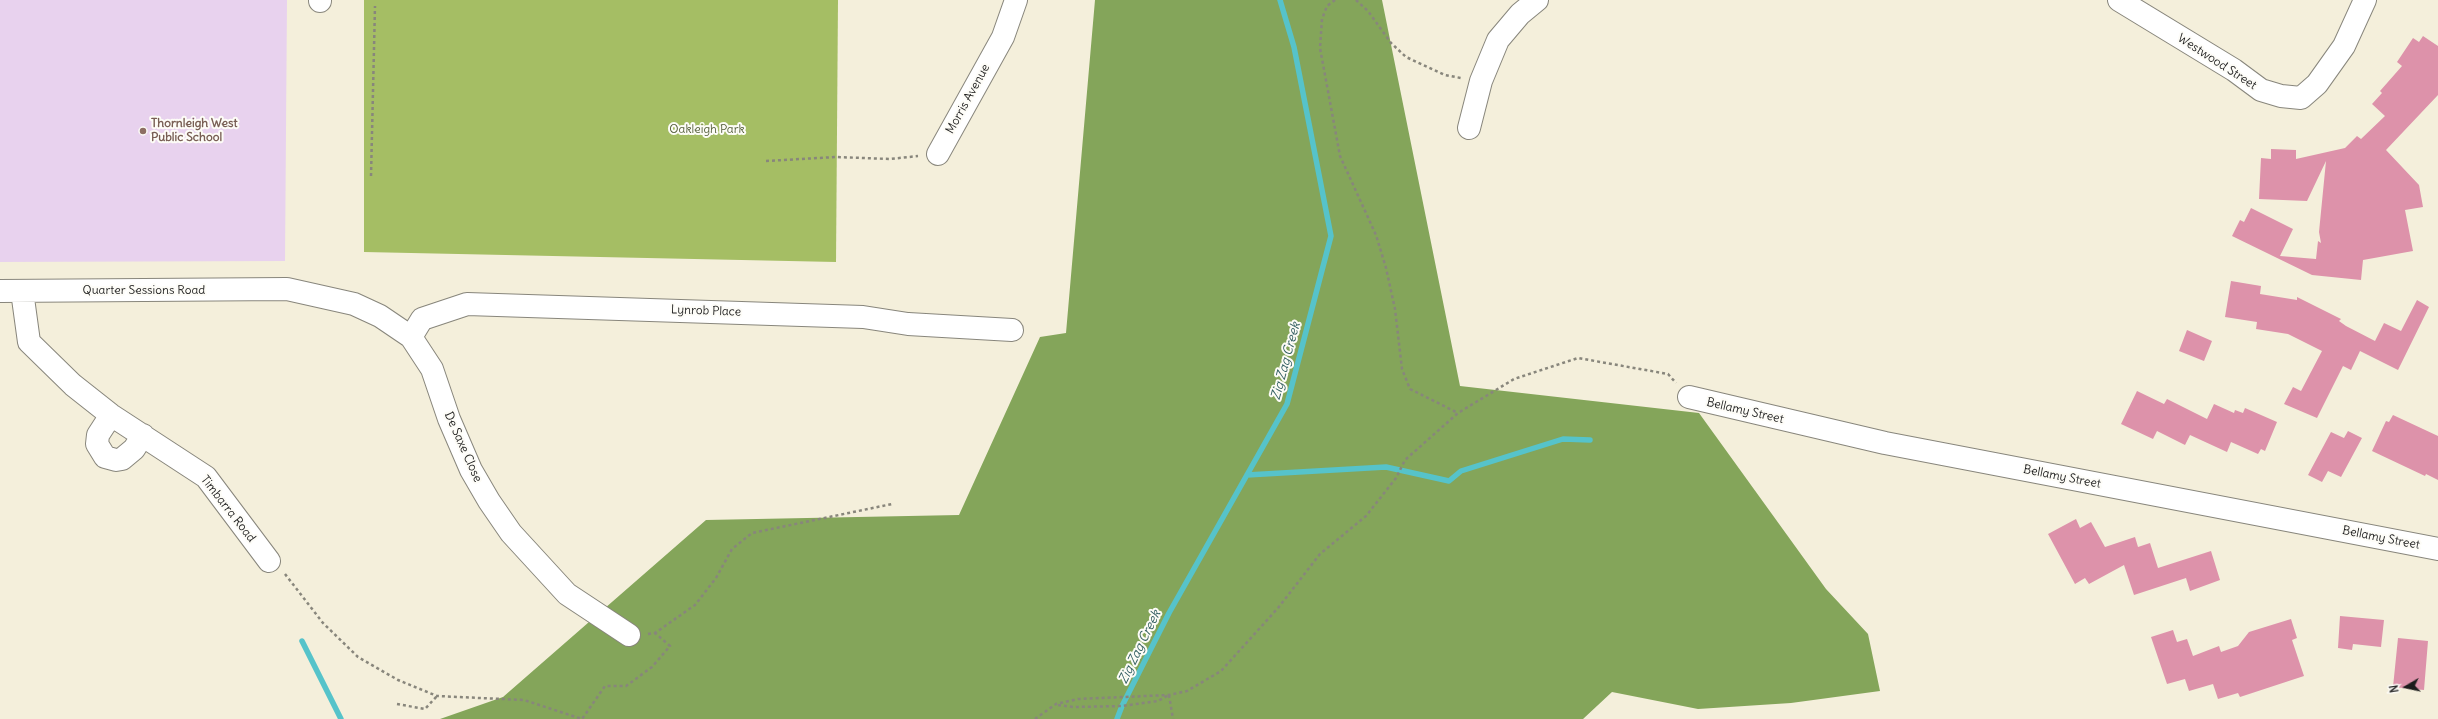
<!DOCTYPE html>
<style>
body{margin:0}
#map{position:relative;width:2438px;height:719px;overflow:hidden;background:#f4efdb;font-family:Delius,sans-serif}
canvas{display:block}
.north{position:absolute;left:2386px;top:667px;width:40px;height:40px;-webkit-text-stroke:3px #fdfcf7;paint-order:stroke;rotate:261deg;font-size:11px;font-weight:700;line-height:16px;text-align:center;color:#1c1c1c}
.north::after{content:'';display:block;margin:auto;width:14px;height:18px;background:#1c1c1c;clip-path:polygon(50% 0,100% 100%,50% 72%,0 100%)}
</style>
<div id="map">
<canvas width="2438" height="719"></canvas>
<div class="north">N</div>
</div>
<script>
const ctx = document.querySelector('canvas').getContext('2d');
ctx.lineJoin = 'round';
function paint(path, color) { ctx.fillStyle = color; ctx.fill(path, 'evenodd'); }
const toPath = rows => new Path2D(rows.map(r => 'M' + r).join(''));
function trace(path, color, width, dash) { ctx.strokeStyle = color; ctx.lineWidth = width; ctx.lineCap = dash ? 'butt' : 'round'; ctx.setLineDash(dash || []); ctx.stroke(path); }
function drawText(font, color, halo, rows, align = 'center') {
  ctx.font = font + ' Delius,sans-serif'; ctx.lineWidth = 4; ctx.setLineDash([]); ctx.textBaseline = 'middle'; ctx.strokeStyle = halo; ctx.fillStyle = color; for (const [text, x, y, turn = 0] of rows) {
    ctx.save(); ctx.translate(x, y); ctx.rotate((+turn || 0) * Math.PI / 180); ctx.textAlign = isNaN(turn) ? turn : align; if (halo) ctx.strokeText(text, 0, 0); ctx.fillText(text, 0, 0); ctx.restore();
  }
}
const built = toPath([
 [0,0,287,0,285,261,0,262]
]);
const green = toPath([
 [364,0,838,0,836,262,364,252]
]);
const forest = toPath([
 [1095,0,1382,0,1460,386,1699,413,1826,589,1868,634,1880,691,1791,703,1698,709,1612,692,1583,719,440,719,503,697,706,520,959,515,1040,337,1066,333]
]);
const stream = toPath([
 [1247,475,1386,467,1449,481,1461,471,1563,439,1590,440],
 [302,641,341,719],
 [1117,719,1122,706,1169,613,1287,404,1331,236,1294,47,1280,0]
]);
const building = toPath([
 [2423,36,2438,46,2438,95,2386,150,2419,185,2423,207,2405,210,2413,251,2363,260,2361,280,2312,275,2232,236,2240,220,2244,222,2251,208,2293,229,2280,256,2316,259,2318,241,2321,243,2319,232,2326,161,2307,201,2259,199,2261,158,2271,159,2271,149,2296,150,2296,159,2345,148,2357,136,2361,139,2385,116,2372,104,2382,93,2380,91,2402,66,2397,62,2413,38,2419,42],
 [2231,281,2261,286,2260,294,2297,300,2297,297,2341,319,2339,321,2346,326,2375,341,2384,323,2401,331,2417,300,2429,307,2398,370,2360,351,2351,370,2343,366,2317,418,2284,404,2293,387,2301,391,2322,351,2288,334,2256,329,2257,322,2225,317],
 [2187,330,2212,341,2204,361,2179,351],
 [2137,391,2164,404,2167,399,2207,419,2214,404,2234,413,2235,410,2243,413,2245,408,2277,422,2265,451,2261,449,2258,454,2231,442,2227,452,2190,435,2185,445,2157,431,2153,439,2121,424],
 [2393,415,2438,436,2438,480,2426,474,2425,476,2372,451,2386,421,2389,422],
 [2348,431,2362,438,2341,477,2328,471,2322,482,2308,475,2331,432,2344,438],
 [2076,519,2080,528,2091,522,2105,547,2135,537,2138,547,2150,543,2158,568,2211,551,2220,580,2190,591,2186,578,2134,595,2124,565,2089,584,2085,578,2075,584,2048,534],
 [2340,616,2384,620,2381,647,2353,644,2352,650,2338,648],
 [2291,619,2297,638,2292,640,2304,676,2240,697,2238,693,2218,699,2213,684,2189,691,2185,679,2167,684,2151,637,2173,630,2177,642,2187,639,2193,656,2219,646,2221,652,2238,646,2249,632],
 [2398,638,2428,641,2424,690,2393,687]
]);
const path = toPath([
 [1335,0,1327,6,1322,19,1320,48,1340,156,1376,235,1386,268,1395,309,1402,369,1410,389,1458,413],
 [1356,0,1368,11,1391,43,1406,57,1445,75,1461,78],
 [766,161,836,157,890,159,918,156],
 [371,176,375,6],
 [285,574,323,623,358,657,398,680,437,696,524,700,582,719,605,686,626,686,652,667,670,646,655,633],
 [648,634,655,633,695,605,716,578,732,549,752,533,892,504],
 [1169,695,1173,719],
 [397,704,425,709,437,696],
 [1058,705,1073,707,1122,706,1158,701,1169,695],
 [1035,719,1056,704,1078,699,1169,695,1187,691,1221,671,1278,608,1320,554,1366,516,1396,478,1405,460,1458,413,1514,379,1578,358,1668,374,1676,383]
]);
const street = toPath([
 [320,0,320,1],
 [2119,0,2234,70,2261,90,2281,96,2301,98,2317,84,2344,46,2365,0],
 [1469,128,1481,81,1498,40,1520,14,1537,0],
 [938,154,1003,37,1016,0],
 [0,291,287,289,354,304,380,316,411,337,432,369,449,419,471,470,489,501,511,533,567,594,629,635],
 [22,291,29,342,73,385,111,415,206,477,269,561],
 [411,337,422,319,467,304,863,317,908,324,1012,330],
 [1689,397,1885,443,2438,549],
 [111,415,98,435,97,444,105,457,116,460,122,459,134,449,143,435]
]);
const markers = [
 [143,131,4,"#8d6e63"]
];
const streetNames = [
 ["Westwood Street",2217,62,33],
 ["Morris Avenue",968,99,-61],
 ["Quarter Sessions Road",144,291],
 ["Lynrob Place",706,311,2],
 ["Bellamy Street",1745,411,13],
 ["De Saxe Close",463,447,66],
 ["Bellamy Street",2062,477,11],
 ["Timbarra Road",228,509,52],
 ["Bellamy Street",2381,538,11]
];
const educationNames = [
 ["Thornleigh West",151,124],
 ["Public School",151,138]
];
const parkNames = [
 ["Oakleigh Park",707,130]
];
const waterNames = [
 ["Zig Zag Creek",1286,361,-75],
 ["Zig Zag Creek",1140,647,-64]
];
paint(built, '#e8d2ee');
paint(green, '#a5be64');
paint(forest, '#84a55a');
trace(stream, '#56c3ca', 5.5);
paint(building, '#dd92aa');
trace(street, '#88867c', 24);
trace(path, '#88867c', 2.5, [3, 3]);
trace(street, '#fff', 22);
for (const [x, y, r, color] of markers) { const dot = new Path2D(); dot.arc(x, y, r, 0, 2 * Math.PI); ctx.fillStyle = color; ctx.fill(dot); trace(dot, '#fdfcf7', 1.5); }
drawText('12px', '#1c1c1c', '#fdfcf7', streetNames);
drawText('bold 12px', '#785e54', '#fdfcf7', educationNames, 'left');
drawText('12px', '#535d39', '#fdfcf7', parkNames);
drawText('italic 13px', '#335f62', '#fdfcf7', waterNames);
</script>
